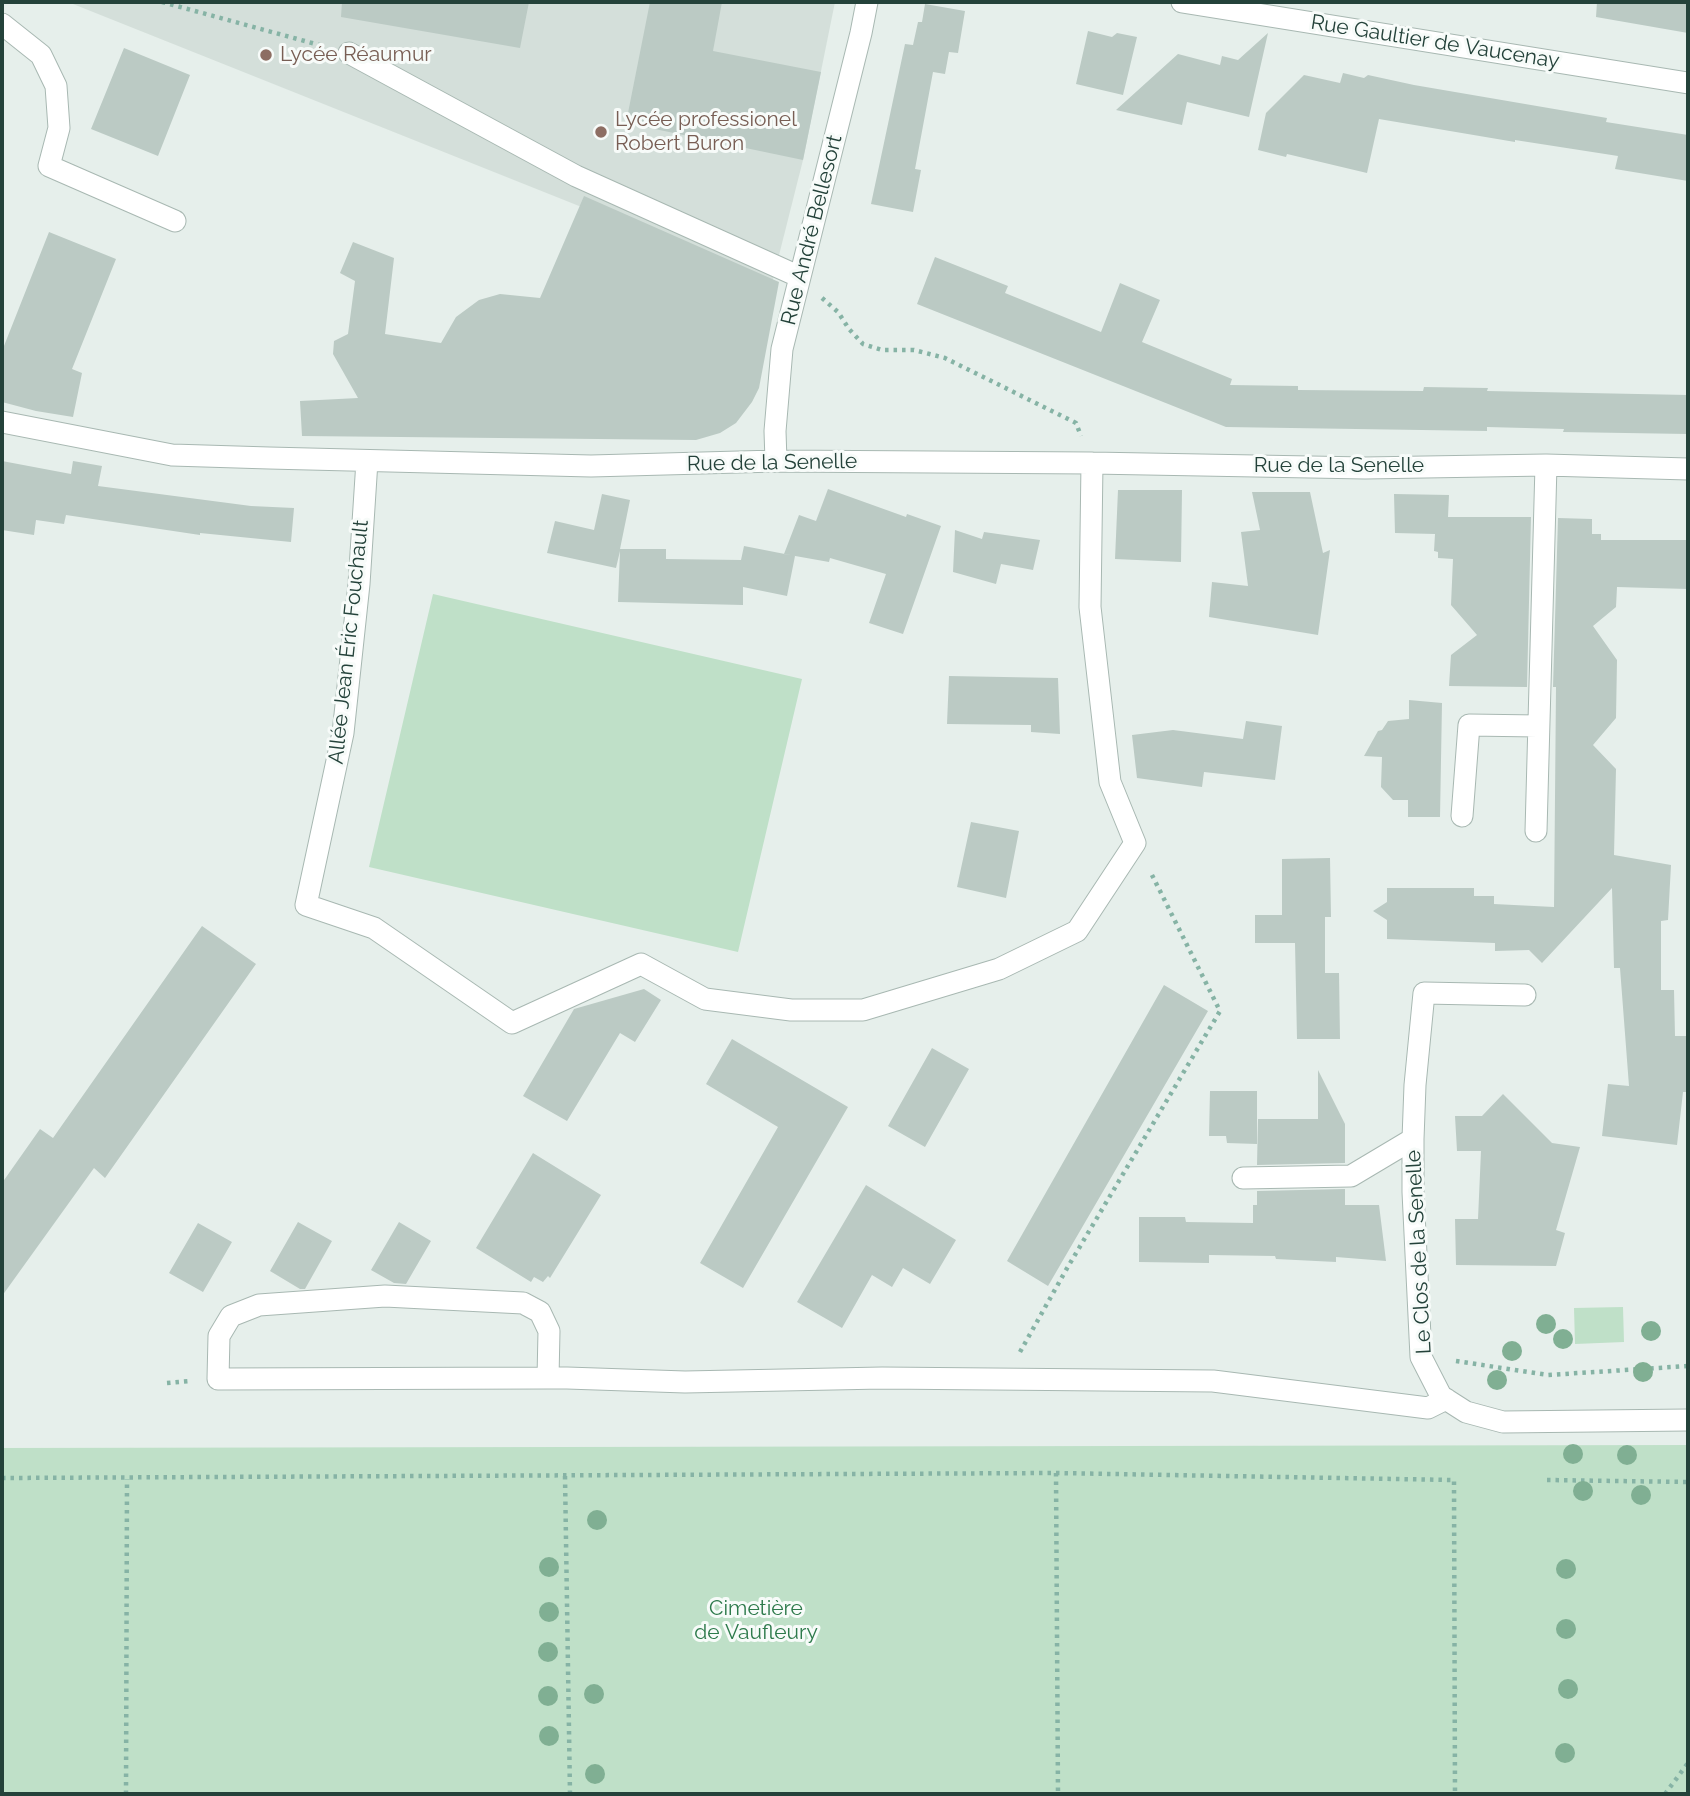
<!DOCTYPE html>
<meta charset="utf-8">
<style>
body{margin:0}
#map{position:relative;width:1690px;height:1796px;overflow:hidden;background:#e6efeb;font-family:Raleway,sans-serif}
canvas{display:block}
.frame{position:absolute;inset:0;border:4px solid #24423a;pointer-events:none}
</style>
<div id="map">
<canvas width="1690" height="1796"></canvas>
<div class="frame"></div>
</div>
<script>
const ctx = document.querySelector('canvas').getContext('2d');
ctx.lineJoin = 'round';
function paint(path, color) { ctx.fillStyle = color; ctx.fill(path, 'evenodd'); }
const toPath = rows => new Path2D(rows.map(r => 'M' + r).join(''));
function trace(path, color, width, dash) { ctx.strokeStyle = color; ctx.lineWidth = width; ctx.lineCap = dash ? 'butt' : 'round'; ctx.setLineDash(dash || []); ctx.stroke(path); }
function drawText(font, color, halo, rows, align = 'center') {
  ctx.font = font + ' Raleway,sans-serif'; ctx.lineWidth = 6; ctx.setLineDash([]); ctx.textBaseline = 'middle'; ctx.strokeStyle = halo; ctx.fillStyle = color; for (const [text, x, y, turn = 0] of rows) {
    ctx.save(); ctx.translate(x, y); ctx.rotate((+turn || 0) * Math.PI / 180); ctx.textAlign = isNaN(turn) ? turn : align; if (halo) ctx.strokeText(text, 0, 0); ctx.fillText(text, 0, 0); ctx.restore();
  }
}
const built = toPath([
 [68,2,835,2,803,160,772,283]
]);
const green = toPath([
 [433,594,802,679,738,952,369,867],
 [1623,1307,1624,1342,1575,1344,1574,1308],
 [1688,1445,1688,1794,2,1794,2,1448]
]);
const building = toPath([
 [342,2,529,2,520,48,341,17],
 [650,2,722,2,713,51,821,72,803,160,626,123],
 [1597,2,1688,2,1688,33,1596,17],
 [925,4,965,11,958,53,949,52,945,74,933,72,915,169,921,170,913,212,871,204,905,44,913,45,918,22,922,22],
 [1088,31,1112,37,1117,33,1137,37,1123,95,1076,84],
 [1268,33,1249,117,1187,102,1182,125,1116,110,1178,54,1220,65,1222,56,1238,60],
 [124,48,190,75,158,156,91,129],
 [1343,73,1364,78,1368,75,1414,85,1607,118,1606,122,1688,135,1688,181,1615,169,1618,156,1515,140,1515,142,1379,119,1367,173,1287,154,1286,157,1258,150,1266,113,1304,75,1340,83],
 [584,196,779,282,759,388,752,402,736,423,720,433,696,440,302,436,300,401,358,398,333,354,334,341,348,334,355,281,340,273,353,242,394,258,385,334,441,343,456,317,479,300,500,294,540,298],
 [49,232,116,259,72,369,82,373,73,417,36,411,2,402,2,351],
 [935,257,1008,286,1005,293,1101,332,1120,283,1160,300,1142,342,1232,379,1230,385,1298,386,1298,390,1423,391,1424,387,1488,388,1487,391,1688,395,1688,434,1563,432,1564,429,1487,427,1487,431,1226,427,917,304],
 [2,461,71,474,73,461,102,466,98,486,251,506,294,508,291,542,200,533,200,535,66,515,64,524,36,520,34,535,2,530],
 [828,489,906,517,907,514,941,526,903,634,869,623,886,574,830,558,829,562,784,554,799,515,816,521],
 [1118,490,1182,490,1181,562,1115,559],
 [1252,492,1310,492,1323,553,1330,550,1318,635,1209,617,1212,582,1248,586,1241,532,1260,530],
 [602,494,630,500,620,549,666,549,666,559,741,560,744,546,795,556,787,596,743,587,743,605,618,602,620,551,616,568,547,553,555,521,594,530],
 [1394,494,1449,495,1448,517,1531,517,1527,687,1449,686,1451,655,1477,635,1451,605,1453,559,1438,558,1438,552,1434,551,1435,534,1395,533],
 [1558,518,1592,519,1592,534,1601,534,1601,540,1688,540,1688,589,1617,587,1616,607,1593,626,1617,660,1616,718,1593,745,1616,769,1614,855,1671,865,1668,920,1661,921,1661,990,1674,990,1675,1036,1688,1036,1688,1092,1683,1092,1677,1145,1602,1136,1608,1084,1629,1086,1620,968,1614,968,1612,888,1542,963,1529,950,1495,951,1495,943,1387,939,1387,920,1373,911,1387,902,1387,888,1474,888,1474,896,1494,896,1494,904,1554,907,1556,687,1553,687],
 [955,530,982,539,984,532,1040,540,1033,570,1001,564,996,584,953,572],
 [949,676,1058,678,1060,734,1031,732,1031,725,947,724],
 [1409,700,1442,703,1440,817,1408,817,1408,800,1393,800,1381,787,1382,757,1364,756,1378,731,1382,730,1388,721,1409,719],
 [1246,721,1282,726,1275,780,1204,772,1202,787,1137,778,1132,735,1173,730,1243,739],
 [971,822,1019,831,1006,898,957,887],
 [1330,858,1331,917,1325,917,1325,973,1339,973,1340,1039,1297,1039,1295,943,1255,943,1255,915,1282,915,1282,859],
 [202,926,256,964,105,1178,94,1168,2,1296,2,1183,40,1129,53,1138],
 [1164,985,1208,1011,1048,1286,1007,1261],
 [644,989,661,1000,635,1042,620,1033,567,1121,523,1096,574,1009],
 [732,1039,848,1107,743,1288,700,1263,778,1127,706,1084],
 [932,1048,969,1069,925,1147,888,1126],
 [1318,1070,1345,1124,1345,1163,1257,1165,1258,1119,1318,1119],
 [1210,1091,1257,1091,1257,1144,1227,1143,1226,1136,1209,1136],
 [1503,1094,1552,1143,1580,1147,1556,1230,1565,1233,1556,1266,1456,1265,1455,1219,1478,1219,1481,1151,1457,1151,1455,1116,1482,1116],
 [533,1153,601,1195,550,1278,548,1276,543,1282,534,1277,531,1282,476,1248],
 [866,1185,956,1240,930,1284,903,1268,892,1287,872,1275,842,1328,797,1302],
 [1345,1189,1345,1205,1379,1205,1386,1261,1336,1257,1336,1262,1276,1259,1275,1256,1209,1255,1209,1263,1139,1262,1139,1217,1185,1217,1186,1222,1253,1223,1253,1205,1257,1205,1257,1191],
 [298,1222,332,1241,305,1289,300,1289,270,1271],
 [399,1222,431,1241,406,1284,394,1283,371,1270],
 [198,1223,232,1242,203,1292,169,1273]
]);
const path = toPath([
 [162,2,323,46],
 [822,298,838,312,849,329,863,344,882,350,914,350,945,358,1076,423,1081,436],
 [1020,1352,1066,1270,1220,1011,1150,871],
 [1456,1361,1548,1375,1688,1366],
 [167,1383,190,1381],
 [1056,1473,1058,1794],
 [565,1476,570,1794],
 [2,1478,1056,1473,1454,1480,1455,1794],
 [1547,1480,1688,1482],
 [126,1794,127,1479],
 [1665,1794,1688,1763]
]);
const minor = toPath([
 [1182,2,1688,83],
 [2,24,41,55,56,86,59,128,49,166,175,221],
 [349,53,576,176,800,277],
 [2,422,172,455,269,458,591,466,776,461,1092,463,1365,468,1546,465,1688,469],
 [367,461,359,584,343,733,306,905,374,928,512,1023,641,964,705,999,791,1010,863,1010,999,969,1077,931,1135,843,1110,782,1090,607,1092,463],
 [776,461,775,431,782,349,861,33,867,2],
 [1462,816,1469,725,1538,726],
 [1536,831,1546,465],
 [1525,995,1424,993,1415,1085,1413,1139,1413,1192,1421,1357,1441,1396,1466,1412,1503,1422,1688,1420],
 [1243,1178,1351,1176,1413,1139],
 [548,1378,549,1331,540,1312,523,1303,385,1296,259,1305,231,1316,219,1336,218,1379,548,1378,567,1378,685,1382,882,1378,1213,1381,1428,1408,1446,1399]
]);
const trees = [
 [1546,1324],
 [1651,1331],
 [1563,1339],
 [1512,1351],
 [1643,1372],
 [1497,1380],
 [1573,1454],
 [1627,1455],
 [1583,1491],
 [1641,1495],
 [597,1520],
 [549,1567],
 [1566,1569],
 [549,1612],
 [1566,1629],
 [548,1652],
 [1568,1689],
 [594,1694],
 [548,1696],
 [549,1736],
 [1565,1753],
 [595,1774]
];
const markers = [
 [266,55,7,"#8d6e63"],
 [601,132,7,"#8d6e63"]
];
const streetNames = [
 ["Rue Gaultier de Vaucenay",1435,42,9],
 ["Rue André Bellesort",812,230,-76],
 ["Rue de la Senelle",772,463,-1],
 ["Rue de la Senelle",1339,466],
 ["Allée Jean Éric Fouchault",349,642,-84],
 ["Le Clos de la Senelle",1419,1252,-93]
];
const educationNames = [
 ["Lycée Réaumur",280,55],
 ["Lycée professionel",615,120],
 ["Robert Buron",615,144]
];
const parkNames = [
 ["Cimetière",756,1609],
 ["de Vaufleury",756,1633]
];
paint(built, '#d4dfda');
paint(green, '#bfe0c8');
paint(building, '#bbcac4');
trace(minor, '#a8b8b2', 23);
trace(path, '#86b3a5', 4.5, [3.5, 5]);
trace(minor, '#fff', 21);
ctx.fillStyle = '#80af93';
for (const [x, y] of trees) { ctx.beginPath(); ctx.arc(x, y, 10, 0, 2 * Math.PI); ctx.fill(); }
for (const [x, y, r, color] of markers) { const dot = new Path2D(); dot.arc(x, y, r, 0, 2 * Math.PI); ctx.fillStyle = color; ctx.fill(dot); trace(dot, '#f7fbf9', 2.5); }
drawText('21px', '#24423a', '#f7fbf9', streetNames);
drawText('21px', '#785e54', '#f7fbf9', educationNames, 'left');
drawText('21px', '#2d7a4b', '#f7fbf9', parkNames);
</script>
